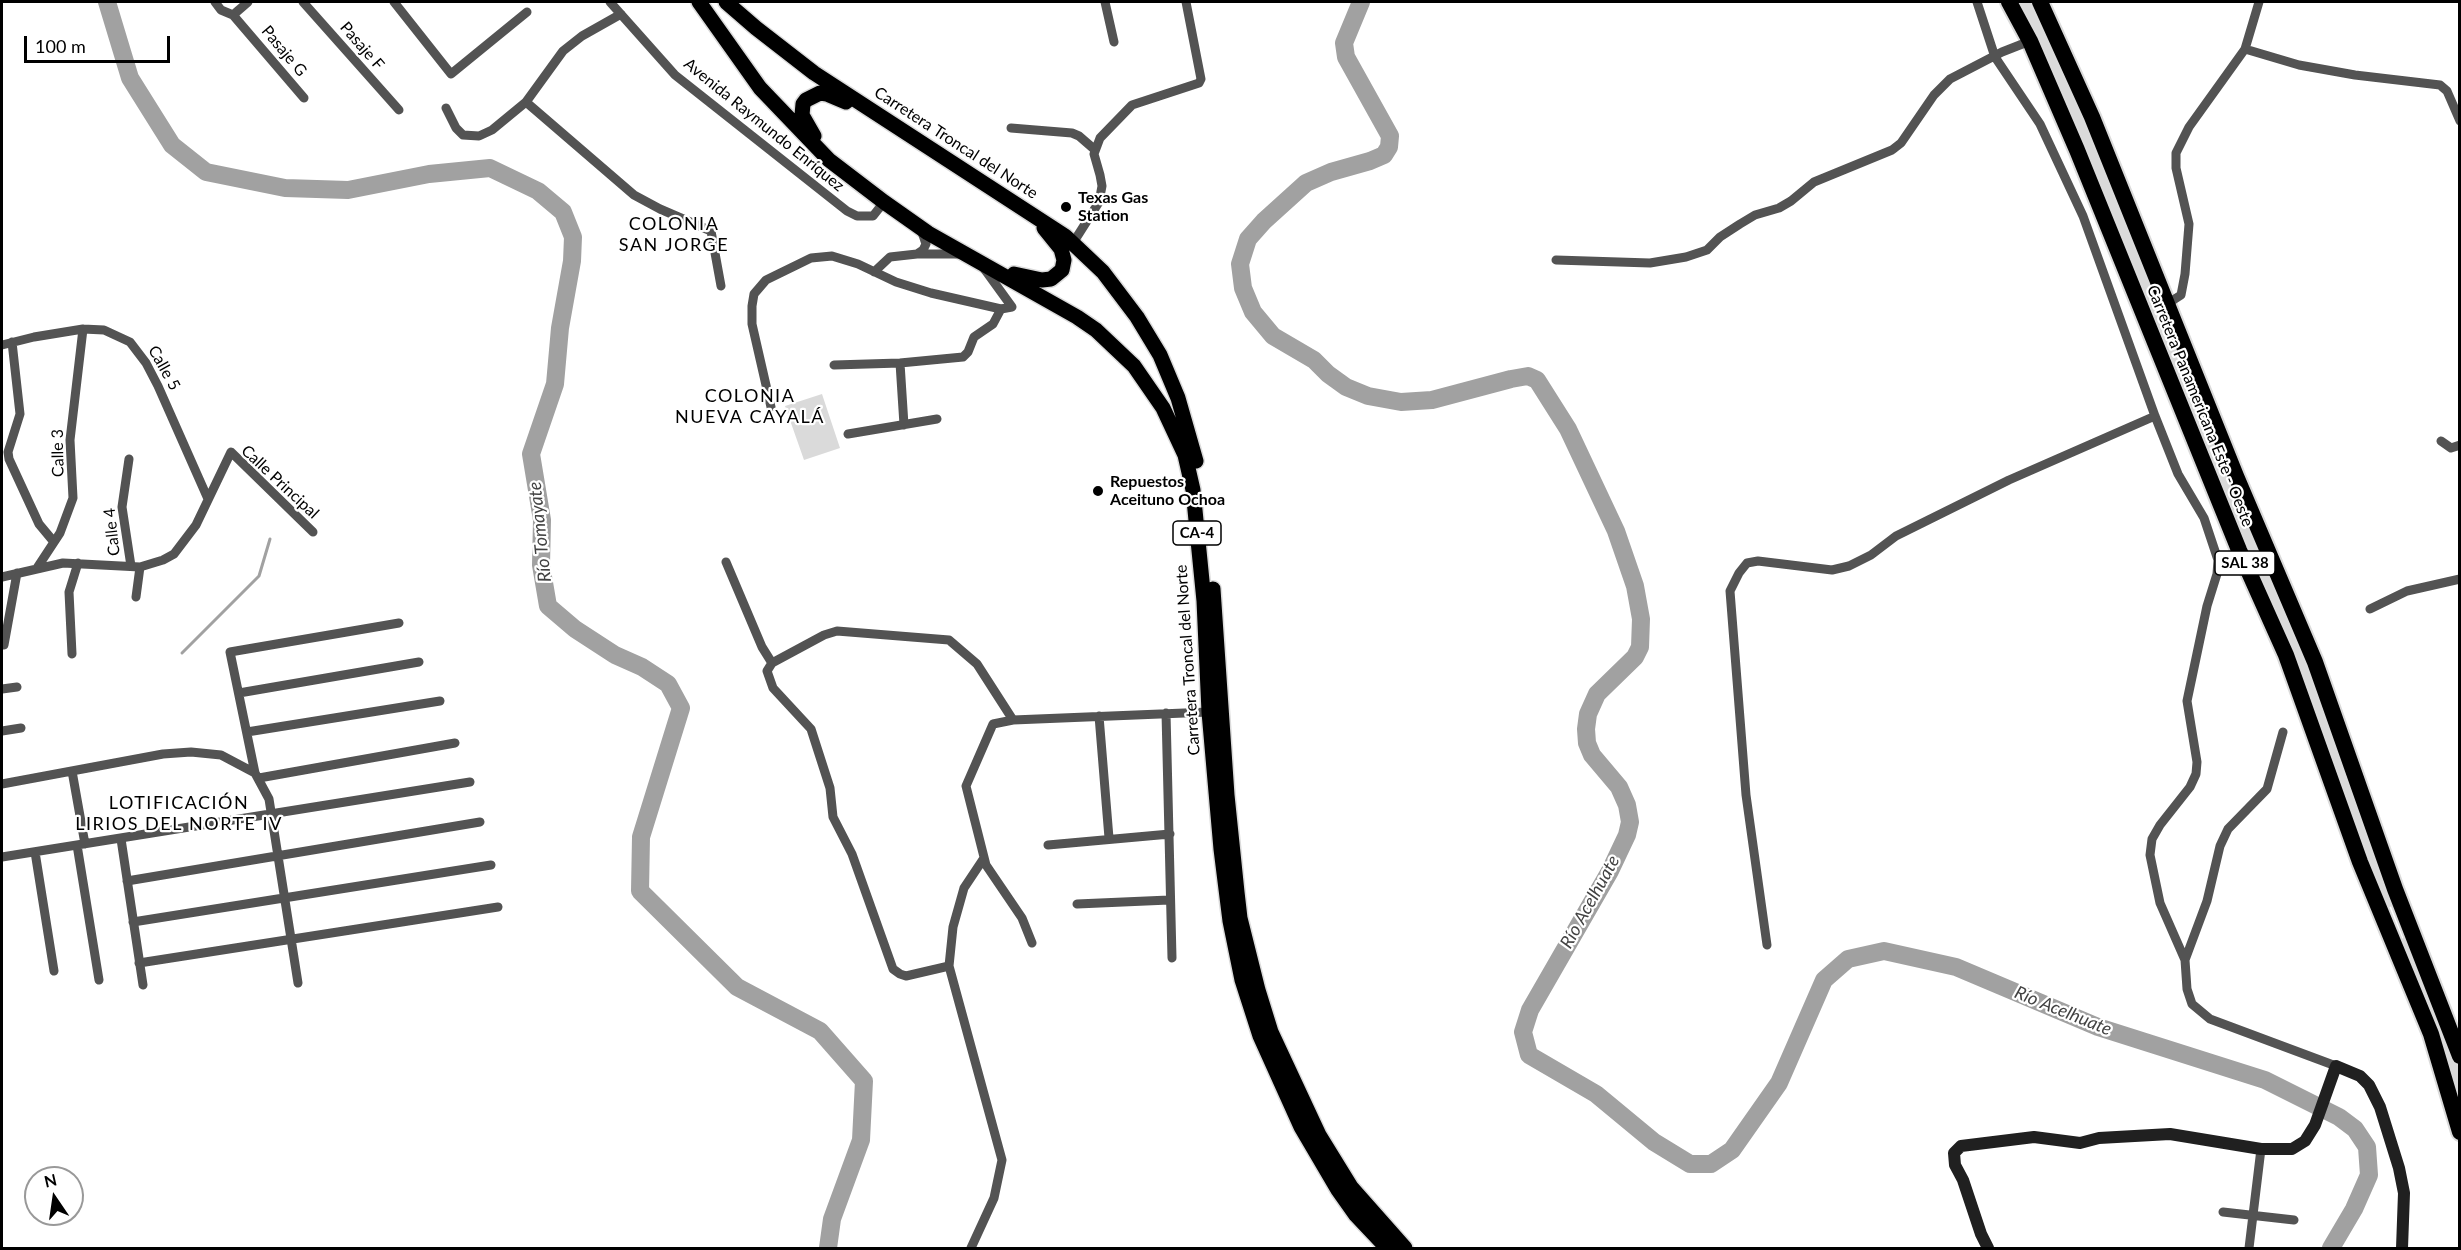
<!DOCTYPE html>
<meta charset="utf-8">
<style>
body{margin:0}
#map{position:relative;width:2461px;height:1250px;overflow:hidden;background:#fff;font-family:Lato,sans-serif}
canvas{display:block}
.frame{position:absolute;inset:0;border:3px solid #000;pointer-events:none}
.north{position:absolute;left:24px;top:1166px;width:60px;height:60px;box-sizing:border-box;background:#fff;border:2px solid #999;border-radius:50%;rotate:347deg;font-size:16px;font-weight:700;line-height:24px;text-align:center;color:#000}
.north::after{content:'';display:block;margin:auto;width:21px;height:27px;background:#000;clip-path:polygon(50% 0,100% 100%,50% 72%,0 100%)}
.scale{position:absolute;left:24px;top:36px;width:146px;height:27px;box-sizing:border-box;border:3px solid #000;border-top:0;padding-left:8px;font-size:18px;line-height:21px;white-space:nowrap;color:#000;-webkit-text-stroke:4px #fff;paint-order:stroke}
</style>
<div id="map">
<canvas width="2461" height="1250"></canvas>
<div class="frame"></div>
<div class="north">N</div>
<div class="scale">100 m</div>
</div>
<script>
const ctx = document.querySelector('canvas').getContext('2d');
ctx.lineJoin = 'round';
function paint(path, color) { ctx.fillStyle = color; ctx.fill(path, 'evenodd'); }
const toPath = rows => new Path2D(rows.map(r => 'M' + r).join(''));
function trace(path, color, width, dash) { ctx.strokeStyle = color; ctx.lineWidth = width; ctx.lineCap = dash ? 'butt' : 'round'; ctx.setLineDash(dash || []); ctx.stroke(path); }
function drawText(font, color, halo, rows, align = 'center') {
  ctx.font = font + ' Lato,sans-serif'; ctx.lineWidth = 4.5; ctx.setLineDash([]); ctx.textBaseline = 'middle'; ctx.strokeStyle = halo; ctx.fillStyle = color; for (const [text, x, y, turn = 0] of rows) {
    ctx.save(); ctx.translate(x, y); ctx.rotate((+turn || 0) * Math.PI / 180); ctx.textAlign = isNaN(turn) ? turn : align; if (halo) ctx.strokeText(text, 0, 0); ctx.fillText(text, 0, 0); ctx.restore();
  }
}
const green = toPath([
 [2016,2,2032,2,2071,85,2298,633,2393,905,2390,907,2384,906,2250,559],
 [822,394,840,448,804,460,785,406],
 [2404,938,2406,938,2450,1040,2459,1068,2459,1113,2398,940]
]);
const stream = toPath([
 [182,653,259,576,270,539]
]);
const river = toPath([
 [107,2,130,78,172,145,206,172,285,188,348,190,429,174,490,168,538,191,563,212,573,237,572,261,560,328,555,384,531,454,542,520,541,565,548,606,575,629,615,655,642,667,668,684,681,708,641,837,640,891,737,987,820,1031,864,1081,861,1140,832,1219,828,1248],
 [1361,2,1344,43,1346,57,1390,136,1389,147,1384,155,1370,161,1331,172,1306,183,1264,221,1248,239,1240,264,1243,288,1253,312,1273,336,1314,360,1328,374,1346,387,1368,396,1401,402,1432,400,1511,379,1528,376,1537,380,1568,429,1616,531,1635,586,1641,619,1640,647,1635,657,1597,694,1588,714,1586,729,1587,743,1592,755,1619,787,1627,805,1630,822,1627,835,1610,871,1530,1010,1523,1032,1529,1055,1596,1094,1654,1142,1690,1164,1711,1164,1732,1150,1779,1083,1824,980,1848,959,1884,951,1956,967,2098,1027,2265,1080,2339,1117,2355,1129,2367,1147,2369,1175,2354,1209,2331,1248]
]);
const street = toPath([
 [215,2,221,10,233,15,304,98],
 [303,2,399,110],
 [394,2,451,74,527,12],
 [610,2,675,75,847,211,857,216,873,216,884,202],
 [1105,2,1114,42],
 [1977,2,1995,57,2040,124,2083,216,2155,416,2178,474,2204,518,2218,560,2217,574,2207,606,2187,701,2197,762,2196,774,2190,787,2160,825,2152,839,2150,855,2160,903,2185,960,2187,989,2192,1004,2210,1019,2336,1066],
 [233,15,248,2],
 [2245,49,2299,65,2355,75,2440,85,2447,91,2460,121],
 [526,102,634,195,660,209,711,231,721,286],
 [446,108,456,128,463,135,479,136,492,130,526,102,563,51,582,36,621,14],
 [1011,128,1072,133,1079,136,1094,149],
 [1073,243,1099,202,1102,186,1100,175,1094,154,1100,138,1132,105,1199,83,1201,79,1186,2],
 [917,254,923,250,926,244,921,229],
 [1556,260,1650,263,1686,257,1707,250,1720,237,1740,224,1755,215,1779,208,1791,201,1814,182,1892,150,1901,143,1934,95,1950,79,2002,52,2030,41],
 [874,272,890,257,917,254,962,254],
 [2167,304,2181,295,2185,274,2189,224,2176,168,2176,153,2189,127,2245,49,2259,2],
 [12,342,20,414,8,452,9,459,39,524,54,542],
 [2,345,34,337,83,329,104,330,130,342,146,363,158,386,208,499],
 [900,363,904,425],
 [834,365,900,363,963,357,968,352,974,337,993,324,1001,309],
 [771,407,752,324,752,306,754,294,766,280,811,258,832,256,858,264,896,282,931,293,1001,309,1012,307,983,267],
 [848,434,937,419],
 [2441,441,2451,448,2460,445],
 [129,459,122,507,131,566],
 [726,562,762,647,772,663],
 [37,568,60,533,73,498,70,440,83,329],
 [2,577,63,563,140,567,163,560,174,554,196,525,231,452,313,532],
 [136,597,140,567],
 [2370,609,2407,591,2460,579],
 [4,645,17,573],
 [72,654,69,592,78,563],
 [2,689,17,687],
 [239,693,419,662],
 [1166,713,1172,958],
 [1099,716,1109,838],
 [2,731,21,728],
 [247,732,440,701],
 [72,771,85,844],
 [255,773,230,652,399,623],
 [259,778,455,743],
 [2,784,163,754,191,752,221,755,255,773,269,799,298,983],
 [121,839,143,985],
 [77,845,99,980],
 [1048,845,1170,834],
 [35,852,54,971],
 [2,857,470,782],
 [127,881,480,822],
 [1077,904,1169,900],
 [133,922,491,865],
 [1032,943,1022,918,986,865,966,786,993,724,1013,720,1209,712],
 [1767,945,1746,795,1730,591,1739,573,1747,563,1758,561,1832,570,1849,566,1871,555,1896,536,2009,480,2155,416],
 [2185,960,2207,901,2220,846,2228,829,2267,789,2283,732],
 [139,963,498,907],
 [949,966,906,976,900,974,893,969,852,854,833,817,830,788,811,729,773,688,767,671,772,663,824,635,837,631,949,640,977,664,1013,720],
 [2223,1212,2294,1220],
 [971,1248,994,1198,1002,1160,949,966,953,927,964,888,984,858],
 [2249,1248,2261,1149]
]);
const secondary = toPath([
 [1988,1248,1981,1234,1963,1180,1955,1165,1954,1153,1961,1146,2034,1137,2080,1143,2099,1138,2170,1134,2261,1149,2292,1149,2305,1141,2315,1125,2336,1066,2360,1076,2369,1085,2380,1107,2399,1168,2404,1193,2402,1248]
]);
const primary = toPath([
 [699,2,760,88,829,160,884,202,928,233,1077,317,1096,330,1134,366,1163,408,1185,455,1193,490,1204,601,1209,712,1221,849,1230,921,1242,980,1260,1036,1301,1127,1338,1190,1355,1214,1387,1248],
 [726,2,756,28,814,73,1065,236,1103,272,1137,317,1160,355,1178,398,1196,461],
 [814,136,802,115,803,104,806,100,820,93,827,94,846,102],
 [1014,274,1042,280,1051,279,1062,270,1064,260,1061,249,1044,228],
 [1213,589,1227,795,1237,892,1240,918,1258,990,1271,1032,1319,1135,1351,1187,1405,1248]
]);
const highway = toPath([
 [2009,2,2030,41,2077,150,2239,550,2286,655,2360,862,2431,1034,2460,1132],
 [2040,2,2092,117,2236,476,2315,662,2395,889,2460,1056]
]);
const markers = [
 [1066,207,6,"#000"],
 [1098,491,6,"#000"]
];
const shields = [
 [1197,533,48],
 [2245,563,60]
];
const shieldNames = [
 ["CA-4",1197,533],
 ["SAL 38",2245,563]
];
const streetNames = [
 ["Pasaje F",362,46,49],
 ["Pasaje G",284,51,50],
 ["Avenida Raymundo Enríquez",764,125,39],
 ["Carretera Troncal del Norte",956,143,33],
 ["Calle 5",164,368,61],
 ["Carretera Panamericana Este - Oeste",2200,406,68],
 ["Calle 3",58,453,-91],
 ["Calle Principal",280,482,43],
 ["Calle 4",112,532,-96],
 ["Carretera Troncal del Norte",1188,660,-94]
];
const poiNames = [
 ["Texas Gas",1078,198],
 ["Station",1078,216],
 ["Repuestos",1110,482],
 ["Aceituno Ochoa",1110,500]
];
const neighbourhoodNames = [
 ["COLONIA",674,224],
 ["SAN JORGE",674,245],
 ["COLONIA",750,396],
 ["NUEVA CAYALÁ",750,417],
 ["LOTIFICACIÓN",179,803],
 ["LIRIOS DEL NORTE IV",179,824]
];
const waterNames = [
 ["Río Tomayate",540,532,-96],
 ["Río Acelhuate",1590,902,-61],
 ["Río Acelhuate",2063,1011,22]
];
paint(green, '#dadada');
trace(stream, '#a1a1a1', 3);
trace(river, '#a1a1a1', 18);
trace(primary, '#dbdbdb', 18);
trace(highway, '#dbdbdb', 20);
trace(street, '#535353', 9);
trace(secondary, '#202020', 12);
trace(primary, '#000', 15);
trace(highway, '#000', 16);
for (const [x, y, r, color] of markers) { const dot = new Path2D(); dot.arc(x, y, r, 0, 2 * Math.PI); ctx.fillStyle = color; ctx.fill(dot); trace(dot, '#fff', 2); }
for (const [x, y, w] of shields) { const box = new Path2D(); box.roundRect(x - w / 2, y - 12, w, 24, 4.5); ctx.fillStyle = '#fff'; ctx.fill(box); trace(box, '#000', 1.5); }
drawText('bold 15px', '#000', null, shieldNames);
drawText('16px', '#000', '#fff', streetNames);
drawText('bold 16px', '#000', '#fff', poiNames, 'left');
ctx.letterSpacing = '1.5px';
drawText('18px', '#000', '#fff', neighbourhoodNames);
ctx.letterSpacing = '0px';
drawText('italic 18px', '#424242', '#fff', waterNames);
</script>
